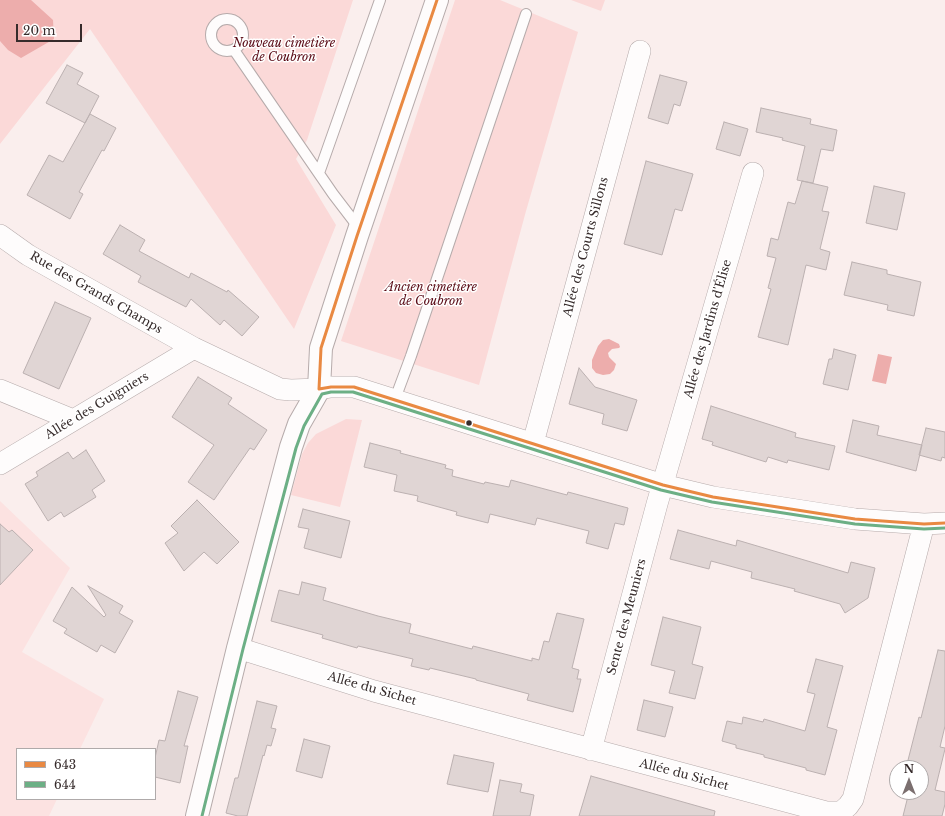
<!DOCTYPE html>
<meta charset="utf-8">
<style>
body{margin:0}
#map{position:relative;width:945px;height:816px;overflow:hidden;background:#faeeed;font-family:"Libre Baskerville",serif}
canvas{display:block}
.legend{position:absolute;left:16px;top:748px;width:140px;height:52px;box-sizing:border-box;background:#fff;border:1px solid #afaaaa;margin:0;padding:5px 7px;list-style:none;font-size:12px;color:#362b2b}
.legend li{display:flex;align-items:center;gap:8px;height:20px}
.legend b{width:20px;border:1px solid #afaaaa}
.north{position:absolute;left:889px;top:760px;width:40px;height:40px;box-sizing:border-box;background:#fff;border:1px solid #afaaaa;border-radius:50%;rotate:0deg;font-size:11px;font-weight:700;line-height:16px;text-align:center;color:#362b2b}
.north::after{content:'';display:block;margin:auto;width:14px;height:18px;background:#7b6f6f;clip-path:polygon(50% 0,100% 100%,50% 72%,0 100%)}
.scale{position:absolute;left:16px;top:24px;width:66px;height:18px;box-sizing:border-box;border:2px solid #362b2b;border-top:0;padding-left:5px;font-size:12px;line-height:14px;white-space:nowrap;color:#362b2b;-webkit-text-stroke:3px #fff;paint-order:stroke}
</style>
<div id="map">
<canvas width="945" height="816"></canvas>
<ul class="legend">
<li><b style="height:5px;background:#e98942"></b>643</li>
<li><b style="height:5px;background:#6caf85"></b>644</li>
</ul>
<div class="north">N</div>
<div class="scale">20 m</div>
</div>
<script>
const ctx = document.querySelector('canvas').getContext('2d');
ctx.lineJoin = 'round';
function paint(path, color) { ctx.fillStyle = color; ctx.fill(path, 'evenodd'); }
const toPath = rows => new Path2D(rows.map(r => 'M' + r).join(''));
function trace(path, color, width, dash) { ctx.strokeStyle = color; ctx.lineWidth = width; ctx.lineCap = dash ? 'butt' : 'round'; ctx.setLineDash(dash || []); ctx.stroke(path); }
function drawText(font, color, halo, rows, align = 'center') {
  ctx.font = font + ' "Libre Baskerville",serif'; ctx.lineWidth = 3; ctx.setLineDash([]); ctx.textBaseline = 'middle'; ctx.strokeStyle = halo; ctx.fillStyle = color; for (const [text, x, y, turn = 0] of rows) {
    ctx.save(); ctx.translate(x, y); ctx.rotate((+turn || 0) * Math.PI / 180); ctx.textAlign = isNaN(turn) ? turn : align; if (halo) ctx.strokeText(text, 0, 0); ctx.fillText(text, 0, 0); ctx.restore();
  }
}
const built = toPath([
 [0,501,70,568,22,652,104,699,80,749,17,749,17,799,57,799,49,816,0,816]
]);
const green = toPath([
 [0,0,353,0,307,140,296,159,336,225,294,329,90,29,0,144],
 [455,0,500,0,578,32,526,211,479,385,341,341],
 [571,0,605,0,601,11],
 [346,419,362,420,340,507,291,495,302,454,308,443,316,434]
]);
const water = toPath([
 [0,0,31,0,53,20,54,39,21,58,8,50,0,41],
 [609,339,619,344,620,347,619,348,612,349,608,353,609,357,616,364,614,370,610,374,603,375,596,373,592,368,592,360,598,346,603,340],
 [878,354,892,357,886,384,872,381]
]);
const building = toPath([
 [67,65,83,73,77,84,99,96,85,123,46,103,67,65],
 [660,75,687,82,680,106,674,104,668,124,648,118,660,75],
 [761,108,811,119,810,124,837,130,833,151,821,149,813,183,802,181,828,187,822,211,829,212,820,249,830,252,826,270,806,265,788,345,758,337,771,289,768,288,776,258,767,256,771,238,778,240,788,202,795,204,802,181,797,180,805,146,782,140,783,138,756,132,761,108],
 [90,114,116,128,104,151,102,150,79,192,83,194,70,219,27,195,49,155,63,162,90,114],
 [724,122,748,129,740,156,716,149,724,122],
 [646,161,693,174,682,211,675,209,662,255,624,244,646,161],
 [874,186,905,193,897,230,866,223,874,186],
 [120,225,145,240,139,251,189,278,191,273,227,292,228,290,259,317,242,336,224,320,220,325,191,299,186,307,138,282,141,276,103,254,120,225],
 [852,262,887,270,887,274,921,282,914,316,887,310,888,305,844,295,852,262],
 [55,302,91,318,59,389,23,373,55,302],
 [834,349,856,355,848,390,823,384,829,359,832,359,834,349],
 [579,368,595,387,637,400,627,431,602,424,604,414,569,404,579,368],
 [198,377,232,398,228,404,267,430,254,450,250,448,214,500,188,482,214,445,172,417,198,377],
 [711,406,796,433,795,437,835,446,829,470,788,460,787,463,768,457,766,462,712,445,713,442,702,439,711,406],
 [853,420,879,426,877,435,922,445,916,471,846,452,853,420],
 [926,428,945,432,945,458,942,457,941,461,919,455,926,428],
 [370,443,401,451,400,453,446,465,445,468,453,470,452,476,484,484,485,482,509,487,511,480,567,495,568,492,628,508,624,525,615,523,608,549,586,543,589,531,537,518,535,525,490,514,488,523,456,515,457,512,417,501,418,496,394,491,397,475,364,467,370,443],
 [86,450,105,481,92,490,96,497,64,517,61,512,48,521,25,484,38,476,36,472,68,452,73,459,86,450],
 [197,500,239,542,217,564,204,552,184,571,165,543,178,533,171,526,197,500],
 [303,509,350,521,341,558,304,548,309,529,298,527,303,509],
 [0,524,9,532,12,530,33,550,0,585,0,524],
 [678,530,736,546,737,540,848,573,851,562,875,568,868,598,845,613,840,604,794,591,795,589,751,578,752,572,711,561,709,569,670,559,678,530],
 [302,582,326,588,323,600,378,616,411,624,409,633,472,649,473,646,532,661,532,658,539,660,544,641,549,642,557,613,584,619,572,668,579,670,577,679,581,679,573,712,527,700,529,694,476,680,476,679,430,668,429,670,411,666,413,659,358,646,357,648,322,638,323,635,271,621,279,590,299,595,302,582],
 [88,586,123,606,119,613,133,621,115,653,101,645,97,652,64,633,67,629,53,621,72,587,104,617,106,615,88,586],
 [663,617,701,627,692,664,703,667,695,699,669,693,675,671,651,665,663,617],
 [938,650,945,651,945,726,940,747,945,748,945,749,935,790,945,792,945,804,942,816,903,816,909,792,921,792,921,768,906,768,919,717,921,718,938,650],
 [816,659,843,666,827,727,837,730,825,775,806,770,806,768,764,757,764,755,736,748,736,745,722,741,727,721,742,724,743,717,763,722,764,719,805,731,815,694,807,692,816,659],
 [178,691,198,697,184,746,188,746,180,783,155,777,155,758,159,740,165,741,178,691],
 [644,700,673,707,665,737,637,730,644,700],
 [257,701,277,706,271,728,276,729,271,746,267,745,264,756,263,755,247,816,238,816,226,813,235,778,238,778,257,701],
 [304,739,330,746,322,778,296,771,304,739],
 [454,755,494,763,488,792,447,784,454,755],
 [591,776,715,811,714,816,579,816,591,776],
 [500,780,522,784,520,792,534,795,530,816,493,816,500,780]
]);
const lane = toPath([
 '211 35a16 16 0 1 1 32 0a16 16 0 1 1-32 0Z',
 [234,50,333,194,359,228],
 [319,173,380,0],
 [395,399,411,356,526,14]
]);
const street = toPath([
 [0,235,28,255,194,348,280,389,291,390,319,389,331,387,354,387,663,485,713,497,855,519,924,524,945,523],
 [0,390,73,420],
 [533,443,640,51],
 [0,464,194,348],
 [238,648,374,691,826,812,841,812,848,806,853,799,924,524],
 [591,750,657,504,753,173]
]);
const secondary = toPath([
 [197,816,238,648,291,447,299,424,319,389,321,348,357,236,437,0]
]);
const bus1 = toPath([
 [319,389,331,387,354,387,663,485,713,497,855,519,924,524,945,523],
 [319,389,321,348,357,236,437,0]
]);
const bus2 = toPath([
 [202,816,243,649,296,448,304,426,322,394,331,392,353,392,661,490,712,502,855,524,924,529,945,528]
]);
const markers = [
 [469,423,3.5,"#362b2b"]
];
const parkNames = [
 ["Nouveau cimetière",284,44],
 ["de Coubron",284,58],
 ["Ancien cimetière",431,288],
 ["de Coubron",431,302]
];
const streetNames = [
 ["Allée des Courts Sillons",586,247,-75],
 ["Rue des Grands Champs",96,293,30],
 ["Allée des Jardins d'Élise",708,329,-74],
 ["Allée des Guigniers",97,406,-31],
 ["Sente des Meuniers",627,617,-75],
 ["Allée du Sichet",372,689,16],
 ["Allée du Sichet",684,775,15]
];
paint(built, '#fce2e1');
paint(green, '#fbd9d8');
paint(water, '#edadac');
paint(building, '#e0d5d4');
trace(building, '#bbb0b0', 1);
trace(lane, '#b6abab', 12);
trace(street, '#b6abab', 22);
trace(secondary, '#b6abab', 24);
trace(lane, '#fefcfc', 10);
trace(street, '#fefcfc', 21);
trace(secondary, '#fefcfc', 22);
trace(bus1, '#e98942', 3);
trace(bus2, '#6caf85', 3);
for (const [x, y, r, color] of markers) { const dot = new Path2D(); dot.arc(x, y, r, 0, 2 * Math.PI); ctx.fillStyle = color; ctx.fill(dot); trace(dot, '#fff', 1.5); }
drawText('italic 12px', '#5a0b16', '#fff', parkNames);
drawText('12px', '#362b2b', '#fff', streetNames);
</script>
